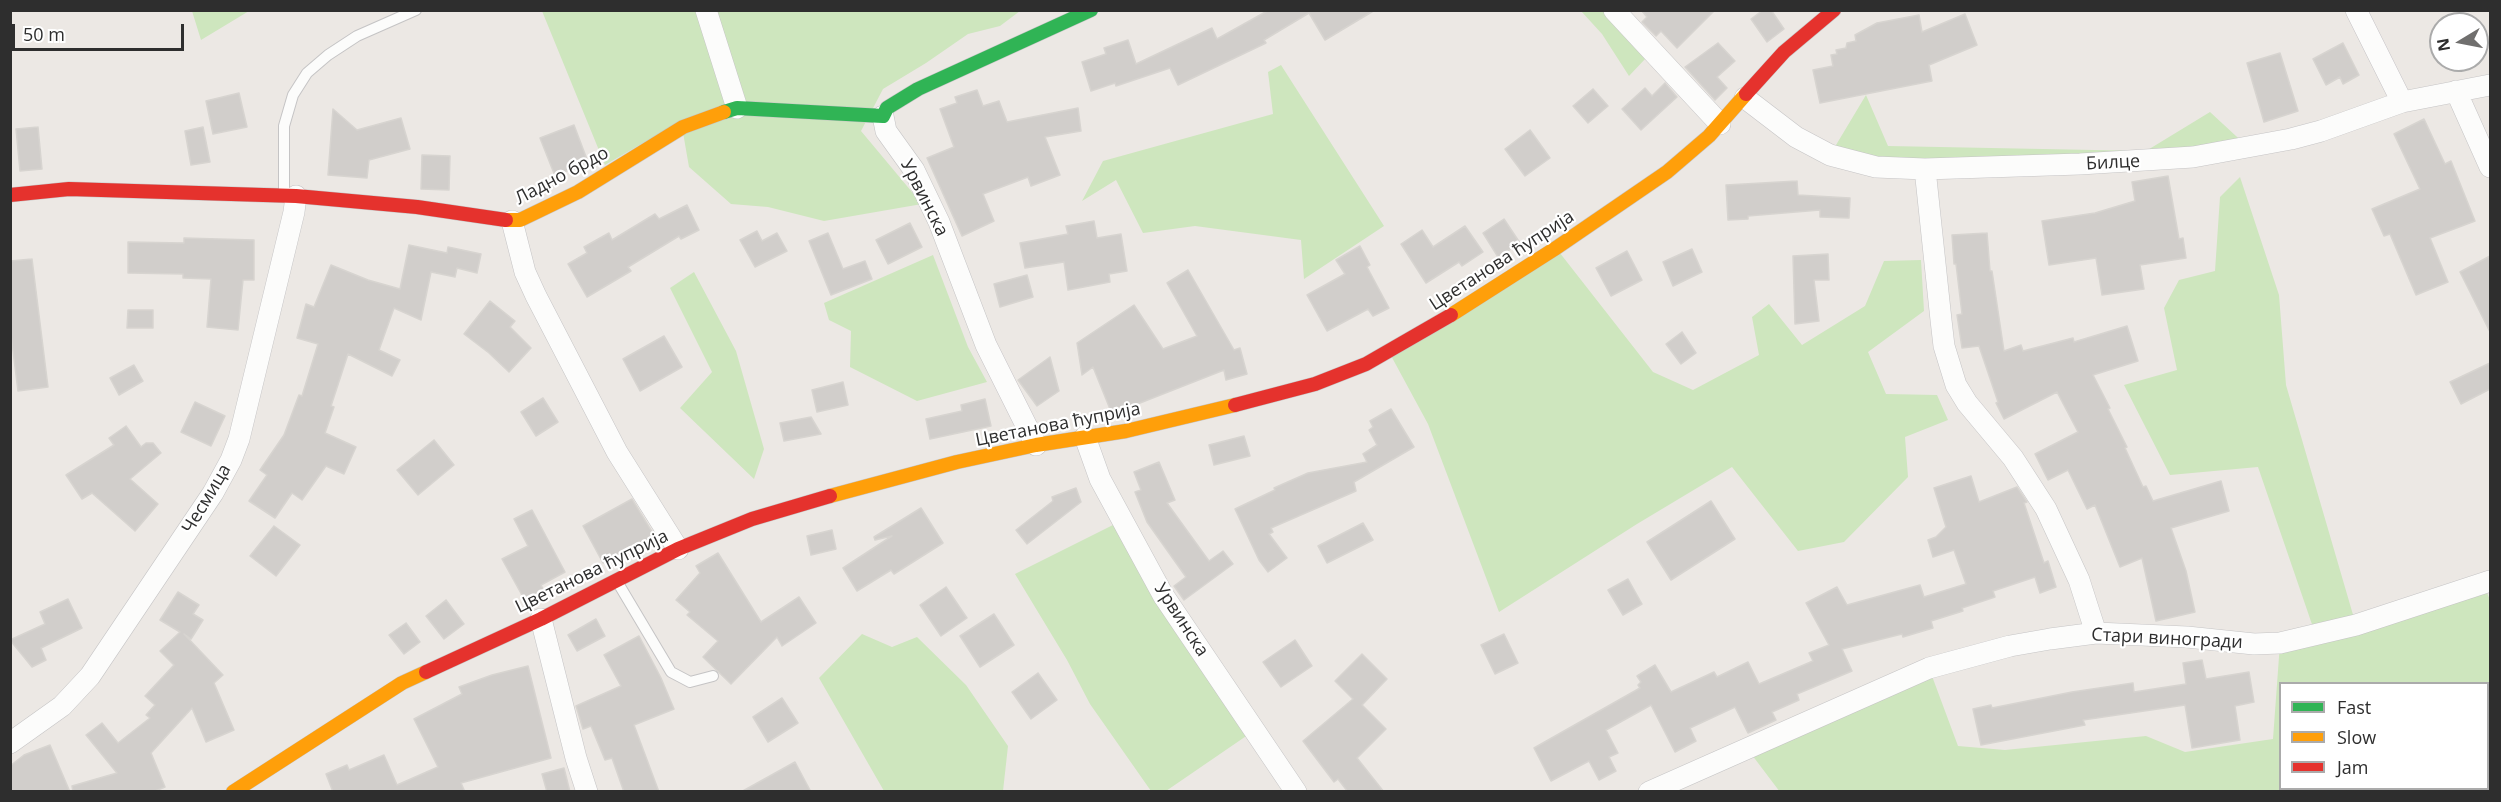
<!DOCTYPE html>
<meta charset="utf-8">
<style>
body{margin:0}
#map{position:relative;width:2501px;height:802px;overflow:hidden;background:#ece8e4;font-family:"Open Sans",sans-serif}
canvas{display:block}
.frame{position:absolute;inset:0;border:12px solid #2e2e2e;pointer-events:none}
.legend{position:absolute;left:2279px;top:682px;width:210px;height:108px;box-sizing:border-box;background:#fff;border:2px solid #ababab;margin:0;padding:8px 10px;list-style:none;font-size:18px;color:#2e2e2e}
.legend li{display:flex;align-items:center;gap:12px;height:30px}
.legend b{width:30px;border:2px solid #ababab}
.north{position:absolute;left:2429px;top:12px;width:60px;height:60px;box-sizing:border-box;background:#fff;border:2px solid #ababab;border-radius:50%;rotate:260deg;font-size:16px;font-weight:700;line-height:24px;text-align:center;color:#2e2e2e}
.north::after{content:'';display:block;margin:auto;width:21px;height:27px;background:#706f6e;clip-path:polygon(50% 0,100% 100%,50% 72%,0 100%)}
.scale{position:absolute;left:12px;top:24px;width:172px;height:27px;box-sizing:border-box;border:3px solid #2e2e2e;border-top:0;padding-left:8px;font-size:18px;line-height:21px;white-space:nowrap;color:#2e2e2e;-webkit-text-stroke:4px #fff;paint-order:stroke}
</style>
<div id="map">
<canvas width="2501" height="802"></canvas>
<div class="frame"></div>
<ul class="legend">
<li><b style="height:8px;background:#30b455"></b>Fast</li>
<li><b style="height:8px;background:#ff9f0a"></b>Slow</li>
<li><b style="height:8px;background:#e5322d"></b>Jam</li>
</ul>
<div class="north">N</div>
<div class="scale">50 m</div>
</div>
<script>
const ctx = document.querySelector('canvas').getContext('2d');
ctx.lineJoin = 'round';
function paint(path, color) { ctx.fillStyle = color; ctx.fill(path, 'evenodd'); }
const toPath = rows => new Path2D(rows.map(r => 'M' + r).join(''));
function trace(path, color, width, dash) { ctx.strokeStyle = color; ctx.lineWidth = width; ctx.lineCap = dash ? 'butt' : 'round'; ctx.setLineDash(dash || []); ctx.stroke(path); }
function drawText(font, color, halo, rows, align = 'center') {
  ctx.font = font + ' "Open Sans",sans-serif'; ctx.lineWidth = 4.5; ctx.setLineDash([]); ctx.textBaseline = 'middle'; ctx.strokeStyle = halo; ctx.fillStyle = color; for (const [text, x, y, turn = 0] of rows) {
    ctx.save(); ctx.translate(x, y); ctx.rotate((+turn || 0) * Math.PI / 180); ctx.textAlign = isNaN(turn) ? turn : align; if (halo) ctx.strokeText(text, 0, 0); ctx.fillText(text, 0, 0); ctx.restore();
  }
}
const green = toPath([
 [192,11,192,10,249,11,201,40],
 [542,11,1020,11,1000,26,968,34,926,63,883,89,861,131,922,204,824,221,768,207,731,204,689,167,681,121,605,165],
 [1581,11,1607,11,1646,58,1629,76,1602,34],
 [1281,65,1384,226,1304,279,1301,240,1195,226,1143,233,1116,180,1082,201,1103,161,1273,114,1268,72],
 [1866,95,1888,146,2146,151,2210,112,2249,148,1925,169,1830,155],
 [2240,177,2279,295,2286,385,2356,625,2483,583,2490,600,2490,791,1780,792,1752,755,1929,668,1958,746,2005,750,2146,736,2185,752,2273,739,2280,643,2316,636,2258,467,2170,475,2124,385,2177,370,2164,308,2179,280,2215,271,2220,197],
 [2280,684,2488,684,2488,788,2280,788],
 [1556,248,1653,372,1693,390,1759,355,1752,317,1769,304,1802,345,1865,306,1884,261,1921,260,1924,311,1868,352,1886,394,1937,395,1948,420,1905,437,1908,477,1844,542,1798,551,1732,467,1637,524,1499,612,1428,424,1389,352],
 [933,255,968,347,987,382,917,401,850,367,851,331,829,320,824,303],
 [694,272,736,351,764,449,754,479,680,408,712,372,670,288],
 [1121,521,1255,730,1166,791,1151,791,1090,704,1067,660,1015,574],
 [862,634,892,647,917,637,966,685,1008,746,1003,791,884,791,819,678]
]);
const building = toPath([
 [1269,10,1375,10,1325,40,1309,13,1264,40,1266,43,1178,85,1170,68,1116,86,1115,83,1091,91,1082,62,1106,54,1104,48,1128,40,1136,64,1212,28,1217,39,1269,10],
 [1641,10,1715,10,1677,48,1661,31,1656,36,1642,22,1647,17,1641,10],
 [1763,10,1771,10,1784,29,1767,42,1751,19,1763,10],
 [1965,14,1977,45,1929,65,1932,81,1820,103,1813,70,1833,66,1831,55,1837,54,1836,50,1846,48,1847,43,1856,41,1855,35,1877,23,1919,15,1922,32,1965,14],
 [1718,43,1735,61,1717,77,1727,88,1715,100,1685,67,1718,43],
 [2343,43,2359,75,2343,84,2340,77,2326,85,2313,59,2343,43],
 [2280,53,2298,111,2264,122,2247,63,2280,53],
 [1665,83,1677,97,1641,130,1622,109,1645,88,1652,96,1665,83],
 [1593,89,1608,106,1588,123,1573,106,1593,89],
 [977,90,983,106,999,101,1007,122,1078,108,1081,131,1045,137,1060,175,1031,186,1028,177,983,194,994,221,962,236,927,158,954,147,940,109,957,103,955,97,977,90],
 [239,93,247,127,213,134,206,101,239,93],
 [333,109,357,130,401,118,410,149,369,160,367,178,328,175,333,109],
 [2424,119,2445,164,2451,161,2475,221,2430,238,2448,282,2416,295,2390,234,2384,236,2372,209,2420,189,2394,134,2424,119],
 [574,125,588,162,555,176,540,138,574,125],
 [38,127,42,169,20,171,16,129,38,127],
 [203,127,210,162,191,165,185,131,203,127],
 [1530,130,1550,158,1525,176,1505,149,1530,130],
 [422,155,450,156,449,190,421,189,422,155],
 [2168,176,2179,239,2183,238,2186,258,2140,265,2144,289,2102,295,2096,258,2049,265,2042,221,2095,213,2135,201,2132,182,2168,176],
 [1797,181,1798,195,1850,198,1849,218,1820,217,1820,210,1748,216,1748,219,1728,220,1726,185,1797,181],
 [687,205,699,230,681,239,679,236,628,267,631,271,587,297,568,264,587,253,584,247,609,233,612,240,655,214,659,219,687,205],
 [1504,219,1520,243,1498,257,1483,233,1504,219],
 [1094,221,1097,238,1121,234,1127,271,1109,274,1110,282,1068,290,1064,262,1025,268,1020,243,1068,234,1066,226,1094,221],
 [910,223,922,247,888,264,876,240,910,223],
 [1465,226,1483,252,1462,266,1459,262,1426,283,1401,244,1422,230,1433,247,1465,226],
 [757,231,762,241,777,233,787,251,755,267,740,240,757,231],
 [828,233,843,269,865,261,872,279,831,295,809,241,828,233],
 [1987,233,1990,271,1992,271,2004,351,2021,345,2023,351,2073,338,2074,342,2127,326,2138,361,2093,375,2110,408,2108,409,2127,447,2125,448,2143,487,2146,486,2153,501,2221,481,2229,511,2171,528,2186,571,2195,612,2156,621,2142,558,2120,567,2095,505,2087,509,2068,470,2048,480,2035,454,2078,432,2057,392,2004,419,1996,403,1998,402,1979,346,1962,348,1957,315,1962,314,1956,264,1954,264,1952,235,1987,233],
 [184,238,254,240,254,280,243,280,238,330,207,327,211,279,183,278,183,274,128,273,128,242,184,243,184,238],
 [409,245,447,253,448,247,481,254,477,273,457,268,455,277,431,272,421,320,394,308,379,350,400,360,392,376,348,354,331,406,334,407,325,433,356,447,344,474,326,466,302,500,292,493,275,518,249,501,267,475,260,470,284,435,299,395,302,396,318,344,297,338,306,304,314,307,331,265,368,280,400,289,409,245],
 [1360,246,1370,265,1367,267,1389,308,1373,316,1368,309,1327,331,1307,295,1345,274,1336,260,1360,246],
 [1692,249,1702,272,1673,286,1663,262,1692,249],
 [1627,251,1642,280,1611,296,1596,268,1627,251],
 [1828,254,1829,280,1814,280,1819,321,1795,324,1793,256,1828,254],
 [2490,256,2490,332,2460,272,2490,256],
 [32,259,48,387,18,391,10,327,10,261,32,259],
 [1188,270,1234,350,1240,348,1247,374,1226,380,1224,370,1112,414,1093,367,1082,375,1077,343,1134,305,1163,349,1197,336,1167,283,1188,270],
 [1027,275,1033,297,1000,307,994,284,1027,275],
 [490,301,515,321,510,327,531,348,509,372,489,353,464,334,490,301],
 [128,310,153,310,153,328,127,328,128,310],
 [1682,332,1696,353,1681,364,1666,344,1682,332],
 [664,336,682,367,640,391,623,359,664,336],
 [1050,357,1059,391,1037,406,1018,380,1050,357],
 [2490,363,2490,389,2461,404,2450,382,2490,363],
 [134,365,143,381,119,395,110,378,134,365],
 [843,382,848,405,817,412,812,390,843,382],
 [543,398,558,422,536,436,521,412,543,398],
 [985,399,991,426,930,439,926,419,962,411,961,405,985,399],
 [195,402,225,416,211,446,181,432,195,402],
 [1391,409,1414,447,1354,482,1356,491,1271,528,1273,532,1269,534,1287,558,1268,572,1259,560,1235,509,1275,490,1274,488,1308,473,1367,462,1363,454,1377,445,1369,430,1373,427,1370,421,1391,409],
 [811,417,821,434,784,441,780,423,811,417],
 [126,426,141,447,146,443,153,443,161,453,130,479,158,504,135,531,92,493,82,499,66,475,114,445,109,438,126,426],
 [1244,436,1250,456,1214,465,1209,445,1244,436],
 [434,440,454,465,418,495,397,470,434,440],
 [1159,462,1175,500,1167,503,1209,561,1223,551,1233,564,1184,600,1174,586,1186,577,1147,522,1135,492,1141,490,1134,472,1159,462],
 [1971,476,1979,502,2017,487,2027,502,2024,503,2044,563,2048,561,2056,587,2040,593,2035,577,1993,591,1995,597,1962,608,1963,611,1931,621,1933,628,1903,637,1902,634,1842,649,1852,671,1797,694,1799,700,1772,712,1776,720,1748,733,1735,707,1690,728,1696,741,1675,752,1651,705,1606,730,1618,753,1609,757,1616,771,1599,780,1589,761,1551,781,1534,748,1640,688,1638,685,1641,682,1637,676,1655,665,1671,692,1714,672,1717,677,1748,662,1759,684,1813,661,1809,653,1829,645,1806,603,1837,587,1847,605,1920,585,1924,597,1966,584,1954,550,1933,557,1928,540,1936,537,1946,527,1934,488,1971,476],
 [1076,488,1081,502,1027,544,1016,530,1053,501,1052,497,1076,488],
 [632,499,657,540,642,548,639,543,603,563,583,526,632,499],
 [1711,501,1735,539,1671,580,1647,542,1711,501],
 [921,508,943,543,894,574,891,570,857,591,843,568,892,536,875,540,874,537,921,508],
 [532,510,565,572,541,585,547,597,528,606,502,559,528,546,514,519,532,510],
 [1363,523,1373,540,1327,563,1318,546,1363,523],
 [274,526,300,545,276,576,250,556,274,526],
 [832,530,836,549,811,555,807,536,832,530],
 [718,553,761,622,799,597,816,623,782,646,777,637,731,684,703,657,718,641,687,615,690,612,676,600,700,573,696,566,718,553],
 [1628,579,1642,604,1623,615,1608,590,1628,579],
 [946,587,967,618,941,636,920,605,946,587],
 [178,592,199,605,193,614,203,620,191,639,184,634,223,675,214,683,234,730,206,742,192,708,151,753,165,787,153,792,73,792,72,786,117,773,86,735,102,723,118,743,150,718,146,715,155,705,145,696,174,665,160,651,180,632,160,620,178,592],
 [68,599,82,628,41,648,46,660,32,667,10,640,45,624,40,612,68,599],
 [446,600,464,624,444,639,426,616,446,600],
 [994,614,1014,645,980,667,960,636,994,614],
 [596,619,605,636,577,651,568,635,596,619],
 [406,623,420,642,404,654,389,635,406,623],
 [1504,634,1518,663,1495,674,1481,645,1504,634],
 [639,636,661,678,674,709,634,725,659,792,624,792,612,758,605,760,591,726,583,729,576,706,621,686,604,655,639,636],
 [1295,640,1312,666,1281,687,1263,662,1295,640],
 [1362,654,1387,679,1362,705,1386,729,1357,758,1384,792,1348,792,1338,779,1334,782,1303,741,1353,699,1335,681,1362,654],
 [2202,660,2206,679,2249,672,2254,702,2235,706,2240,740,2192,748,2185,705,2083,720,2085,725,1981,745,1973,709,1991,705,1992,708,2072,692,2133,683,2134,692,2186,684,2183,663,2202,660],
 [528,666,551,758,461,783,465,792,333,792,326,774,347,765,349,770,384,755,397,785,438,767,414,719,462,694,459,687,492,675,528,666],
 [1038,673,1057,700,1031,719,1012,692,1038,673],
 [782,698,798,723,768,742,753,717,782,698],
 [50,745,70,792,10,792,10,766,24,755,50,745],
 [795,762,811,792,741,792,795,762],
 [564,768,570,792,547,792,542,774,564,768]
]);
const lane = toPath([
 [284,193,284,126,293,95,307,73,328,55,357,36,416,10],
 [618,583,671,672,690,682,713,676]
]);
const street = toPath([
 [706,10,737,108],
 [1614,10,1720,124],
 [2356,10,2402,102],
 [2456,91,2490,167],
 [1745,98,1796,137,1830,155,1876,167,1925,169,2080,164,2193,157,2291,139,2321,131,2402,102,2490,85],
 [883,116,886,131,914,170,939,222,986,345,1036,445],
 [1925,169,1941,320,1944,346,1956,385,1967,403,2013,458,2046,509,2079,580,2096,633],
 [512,221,525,272,536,296,617,452,678,549],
 [1085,437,1100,479,1163,595,1296,792],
 [541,619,576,758,587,792],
 [10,743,62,706,90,676,213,493,231,460,239,439,294,212,296,196],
 [1649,792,1929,668,2010,646,2050,639,2096,633,2187,637,2254,644,2280,643,2356,625,2490,581]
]);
const fast = toPath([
 [724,112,737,108,883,116,887,108,918,89,1091,10]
]);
const slow = toPath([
 [506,220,520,220,578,192,683,127,724,112],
 [1451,315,1556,248,1667,172,1709,136,1746,94],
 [830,496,957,462,1036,445,1126,431,1235,405],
 [233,792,402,683,426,672]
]);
const jam = toPath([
 [1746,94,1784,52,1834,10],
 [10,195,69,189,296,196,417,207,506,220],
 [1235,405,1315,384,1366,364,1451,315],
 [426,672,541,619,678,549,752,519,830,496]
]);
const streetNames = [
 ["Билце",2113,163,-3],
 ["Ладно брдо",562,176,-28],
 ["Урвинска",924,198,63],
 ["Цветанова ћуприја",1502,261,-33],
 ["Цветанова ћуприја",1058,425,-11],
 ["Чесмица",207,499,-59],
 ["Цветанова ћуприја",592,572,-26],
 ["Урвинска",1181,620,57],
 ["Стари виногради",2167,639,3]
];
paint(green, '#cee6be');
paint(building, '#d1cecb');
trace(building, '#d7d4d0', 1.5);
trace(lane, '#c5c4c5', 12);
trace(street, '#c5c4c5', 22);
trace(fast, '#c5c4c5', 15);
trace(slow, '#c5c4c5', 15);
trace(jam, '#c5c4c5', 15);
trace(lane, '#fcfcfb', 10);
trace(street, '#fcfcfb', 21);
trace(fast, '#30b455', 14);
trace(slow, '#ff9f0a', 14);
trace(jam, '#e5322d', 14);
drawText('18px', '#2e2e2e', '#fff', streetNames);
</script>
